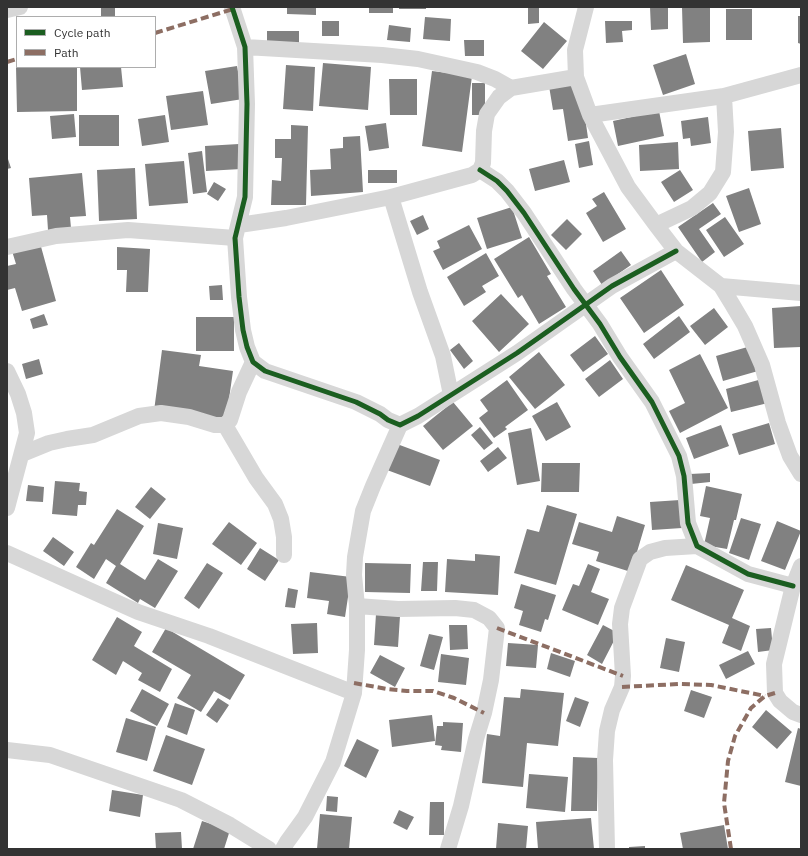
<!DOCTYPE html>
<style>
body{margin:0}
#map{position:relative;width:808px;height:856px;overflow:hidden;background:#fff;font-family:"IBM Plex Sans",sans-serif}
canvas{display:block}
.frame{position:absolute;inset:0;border:8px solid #333;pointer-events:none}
.legend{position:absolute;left:16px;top:16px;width:140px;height:52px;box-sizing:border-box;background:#fff;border:1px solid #adadad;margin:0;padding:5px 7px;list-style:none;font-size:12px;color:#333}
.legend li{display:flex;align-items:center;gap:8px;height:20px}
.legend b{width:20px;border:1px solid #adadad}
</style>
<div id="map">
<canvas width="808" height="856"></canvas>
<div class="frame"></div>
<ul class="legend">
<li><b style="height:5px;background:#1b5e20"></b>Cycle path</li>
<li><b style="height:5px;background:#8d6e63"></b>Path</li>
</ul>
</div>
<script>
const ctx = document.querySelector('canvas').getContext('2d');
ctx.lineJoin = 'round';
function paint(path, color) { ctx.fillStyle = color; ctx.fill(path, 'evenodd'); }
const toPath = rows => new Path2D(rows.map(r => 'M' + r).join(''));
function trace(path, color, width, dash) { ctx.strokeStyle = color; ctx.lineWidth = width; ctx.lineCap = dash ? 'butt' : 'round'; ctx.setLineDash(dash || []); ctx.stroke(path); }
const building = toPath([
 [101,7,115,7,115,17,101,17],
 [287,7,316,7,316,15,287,14],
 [369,7,393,7,393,13,369,13],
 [399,7,426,7,426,9,399,9],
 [528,7,539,7,539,23,528,24],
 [650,7,668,7,668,29,651,30],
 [682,7,710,7,710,42,683,43],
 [726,9,752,9,752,40,726,40],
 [798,16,801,16,801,44,798,43],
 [425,17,451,19,450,41,423,39],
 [322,21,339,21,339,36,322,36],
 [605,21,632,21,632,30,622,31,623,42,606,43],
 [544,22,567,41,543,69,521,51],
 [389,25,411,28,410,42,387,40],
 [267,31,299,31,299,44,267,45],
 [464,40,484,40,484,56,465,56],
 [686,54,695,84,663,95,653,65],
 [323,63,371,67,368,110,319,106],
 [286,65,315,67,313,111,283,109],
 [237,66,243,99,211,104,205,71],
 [16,67,77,67,77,111,17,112],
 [80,67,121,67,123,87,82,90],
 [432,71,472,76,462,152,422,146],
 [389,79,417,79,417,115,390,115],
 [575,82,583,103,588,138,568,141,563,109,553,110,549,86],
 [472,83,485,83,485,115,472,115],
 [203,91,208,125,171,130,166,96],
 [659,111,664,136,618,146,613,121],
 [74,114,76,137,52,139,50,116],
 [79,115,119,115,119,146,79,146],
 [165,115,169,142,142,146,138,119],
 [708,117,711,143,691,146,690,138,683,139,681,121],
 [386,123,389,148,369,151,365,126],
 [291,125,308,126,306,205,271,205,272,180,281,181,282,158,275,158,275,139,291,139],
 [781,128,784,168,751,171,748,131],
 [360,136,363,192,311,196,310,170,331,169,330,149,343,148,343,137],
 [589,141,593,165,579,168,575,144],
 [678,142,679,169,640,171,639,145],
 [239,144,241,169,206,171,205,146],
 [202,151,207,192,193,194,188,153],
 [7,156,11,168,7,169],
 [564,160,570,182,535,191,529,169],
 [184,161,188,203,149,206,145,164],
 [135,168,137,219,99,221,97,170],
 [368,170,397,170,397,183,368,183],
 [680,170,693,190,674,202,661,182],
 [82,173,86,216,70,217,71,228,48,230,47,215,32,216,29,178],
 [214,182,226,189,218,201,207,194],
 [749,188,761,224,739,232,726,196],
 [604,192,626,229,603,242,586,213,597,206,592,199],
 [713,203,721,214,699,229,715,252,702,262,678,227],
 [512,207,522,238,487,249,477,218],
 [423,215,429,229,417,235,410,221],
 [725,217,744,244,724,257,706,230],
 [567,219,582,234,566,250,551,235],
 [469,225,482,249,443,270,433,251,440,248,437,241],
 [529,237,551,274,547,276,566,307,539,324,522,295,518,298,494,259],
 [40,243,56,301,22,311,15,288,7,290,7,266,16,264,12,251],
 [117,247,150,249,148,292,126,292,127,270,117,270],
 [621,251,631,265,602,285,593,271],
 [486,253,499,276,482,286,486,292,464,306,447,277],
 [661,270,684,305,644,333,620,298],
 [222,285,223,300,210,300,209,286],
 [501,294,529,324,499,352,472,321],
 [801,306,801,347,774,348,772,308],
 [714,308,728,327,705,345,690,326],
 [44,314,48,325,33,329,30,319],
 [679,316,690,332,654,359,643,344],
 [196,317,234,317,234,351,196,351],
 [595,336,608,354,583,372,570,355],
 [459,343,473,361,464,369,450,350],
 [751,346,758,371,723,381,716,356],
 [162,350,201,355,199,366,233,371,226,420,154,411],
 [539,352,565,385,535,409,509,377],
 [700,354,728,408,680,433,669,411,685,403,669,370],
 [39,359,43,374,26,379,22,364],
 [610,360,623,379,599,397,585,379],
 [762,379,768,403,731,412,726,389],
 [507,380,528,410,505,427,507,429,494,438,479,418,488,411,480,400],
 [453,402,473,426,443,450,423,426],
 [557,402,571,427,546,441,532,416],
 [769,423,775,444,739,455,732,434],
 [721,425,729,446,694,459,686,438],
 [480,427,493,443,484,450,471,435],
 [531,428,540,481,517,485,508,433],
 [397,444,440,460,430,486,387,470],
 [498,447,507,458,488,472,480,461],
 [542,463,580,463,579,492,541,492],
 [710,473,710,482,691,484,690,474],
 [55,481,80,483,79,491,87,492,86,505,78,505,77,516,52,514],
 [28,485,44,487,43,502,26,501],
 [706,486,742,494,736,520,734,520,727,549,704,545,710,518,700,516],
 [151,487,166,499,150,519,135,507],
 [680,500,682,528,652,530,650,502],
 [547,505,577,514,556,585,514,573,527,529,539,532],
 [117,509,144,526,120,564,145,580,158,559,178,571,155,608,140,599,138,603,106,583,116,566,106,559,94,579,76,567,91,543,94,545],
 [617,516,645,525,631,572,596,561,599,552,572,544,579,522,612,532],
 [741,518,761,524,749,560,729,553],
 [777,521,801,531,785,570,761,561],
 [229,522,257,543,241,565,212,544],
 [158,523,183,528,177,559,153,554],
 [53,537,74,552,64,566,43,551],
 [260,548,279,560,265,581,247,569],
 [475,554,500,556,498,595,445,592,447,559,475,561],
 [423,562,438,562,437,591,421,591],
 [207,563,223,573,199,609,184,598],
 [365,563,411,564,410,593,365,592],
 [588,564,600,569,591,592,609,599,598,625,562,610,573,584,579,586],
 [686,565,744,590,732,618,750,626,741,651,722,643,729,625,671,600],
 [310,572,351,577,345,617,327,614,329,601,307,598],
 [521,584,556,595,548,620,545,619,541,632,519,625,523,611,514,608],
 [288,588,298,590,295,608,285,607],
 [376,614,400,616,398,647,374,645],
 [117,617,142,632,134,646,172,669,160,692,138,680,142,673,123,661,116,675,92,660],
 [317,623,318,653,293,654,291,624],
 [449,625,467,625,468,649,450,650],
 [603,625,618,633,602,664,587,655],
 [166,628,245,675,230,700,214,691,201,712,177,698,191,675,152,652],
 [771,628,773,650,758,652,756,629],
 [429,634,443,637,434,670,420,666],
 [666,638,685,642,679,672,660,668],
 [508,643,538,645,536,668,506,666],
 [748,651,755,664,726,679,719,665],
 [551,653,575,661,570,677,547,669],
 [441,654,469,658,466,685,438,682],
 [380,655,405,668,395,687,370,673],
 [142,689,169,704,157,726,130,711],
 [521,689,564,693,558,746,527,743,523,787,482,783,487,734,500,736,504,697,520,698],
 [691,690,712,697,704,718,684,711],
 [575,697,589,702,580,727,566,721],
 [218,698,229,705,217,723,206,715],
 [175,703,195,710,187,735,167,727],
 [766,710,792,732,777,749,752,727],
 [432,715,435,741,392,747,389,720],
 [126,718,156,727,147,761,116,752],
 [443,722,463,723,461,752,441,750,442,746,435,745,437,726,443,726],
 [798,728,801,729,801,786,785,782],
 [166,735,205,749,192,785,153,771],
 [357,739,379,750,366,778,344,766],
 [573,757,598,758,597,811,571,811],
 [529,774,568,777,565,812,526,808],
 [112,790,143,795,140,817,109,811],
 [327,796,338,797,337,812,326,811],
 [430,802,444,802,444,835,429,835],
 [399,810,414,817,407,830,393,823],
 [320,814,352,817,349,849,317,849],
 [591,818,594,849,538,849,536,822],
 [202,821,230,830,224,849,193,849],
 [498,823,528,826,526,849,496,849],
 [724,825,728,849,683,849,680,833],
 [181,832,182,849,156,849,155,833],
 [645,846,645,849,629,849,629,847]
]);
const street = toPath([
 [232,7,245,47,247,104,245,197,235,238,239,297,243,330,247,347,253,362,265,371,356,402,380,414,388,420,400,425,418,416,517,353,612,286,676,251],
 [586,7,575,50,576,77,590,115,628,187,656,225,676,251,721,286,732,304,745,326,762,365,778,423,790,456,801,474],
 [7,10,20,7],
 [245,47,382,55,418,59,477,72,495,79,511,88],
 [590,115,724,96,801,75],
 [480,170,497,181,507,191,524,213,574,289,600,324,620,357,652,402,679,456,684,476,688,523,697,546,748,574,793,586],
 [391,197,420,292,443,356,451,395],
 [239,225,286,218,391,197,472,175,480,170,483,163,484,131,487,114,499,97,511,88,576,77],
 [656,225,692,208,710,193,723,172,726,132,724,96],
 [7,247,56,236,128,230,235,238],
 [721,286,801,293],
 [7,371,18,394,24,413,27,433,7,508],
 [225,425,256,478,275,504,281,519,284,537,284,555],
 [22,454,49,443,67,439,93,435,139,416,161,413,189,417,215,425,225,425,230,420,239,392,253,362],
 [7,553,138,612,209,636,354,693],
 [801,566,793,586,774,664,775,693,780,701,793,712,801,715],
 [357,606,398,609,455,608,474,610,489,618,497,628,491,680,484,713,476,739,461,806,448,849],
 [7,750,50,755,181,800,230,825,269,849],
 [283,849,287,842,305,817,333,762,354,693,357,650,357,606,354,575,355,557,363,511,373,486,400,425],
 [607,849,605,760,607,731,612,710,622,687,623,676,620,624,622,608,640,559,650,552,665,548,697,546]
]);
const quiet = toPath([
 [155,33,233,9],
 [7,62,17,59],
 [497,628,623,676],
 [354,683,387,689,407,691,433,691,454,698,484,713],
 [622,687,679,684,711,685,765,696],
 [731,849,724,803,728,761,735,736,751,708,765,696,775,693]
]);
const cycleway = toPath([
 [232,7,245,47,247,104,245,197,235,238,239,297,243,330,247,347,253,362,265,371,356,402,380,414,388,420,400,425,418,416,517,353,612,286,676,251],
 [480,170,497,181,507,191,524,213,574,289,600,324,620,357,652,402,679,456,684,476,688,523,697,546,748,574,793,586]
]);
paint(building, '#818181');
trace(street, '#d7d7d7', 16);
trace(quiet, '#8d6e63', 4, [8, 4]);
trace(cycleway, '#1b5e20', 5);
</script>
